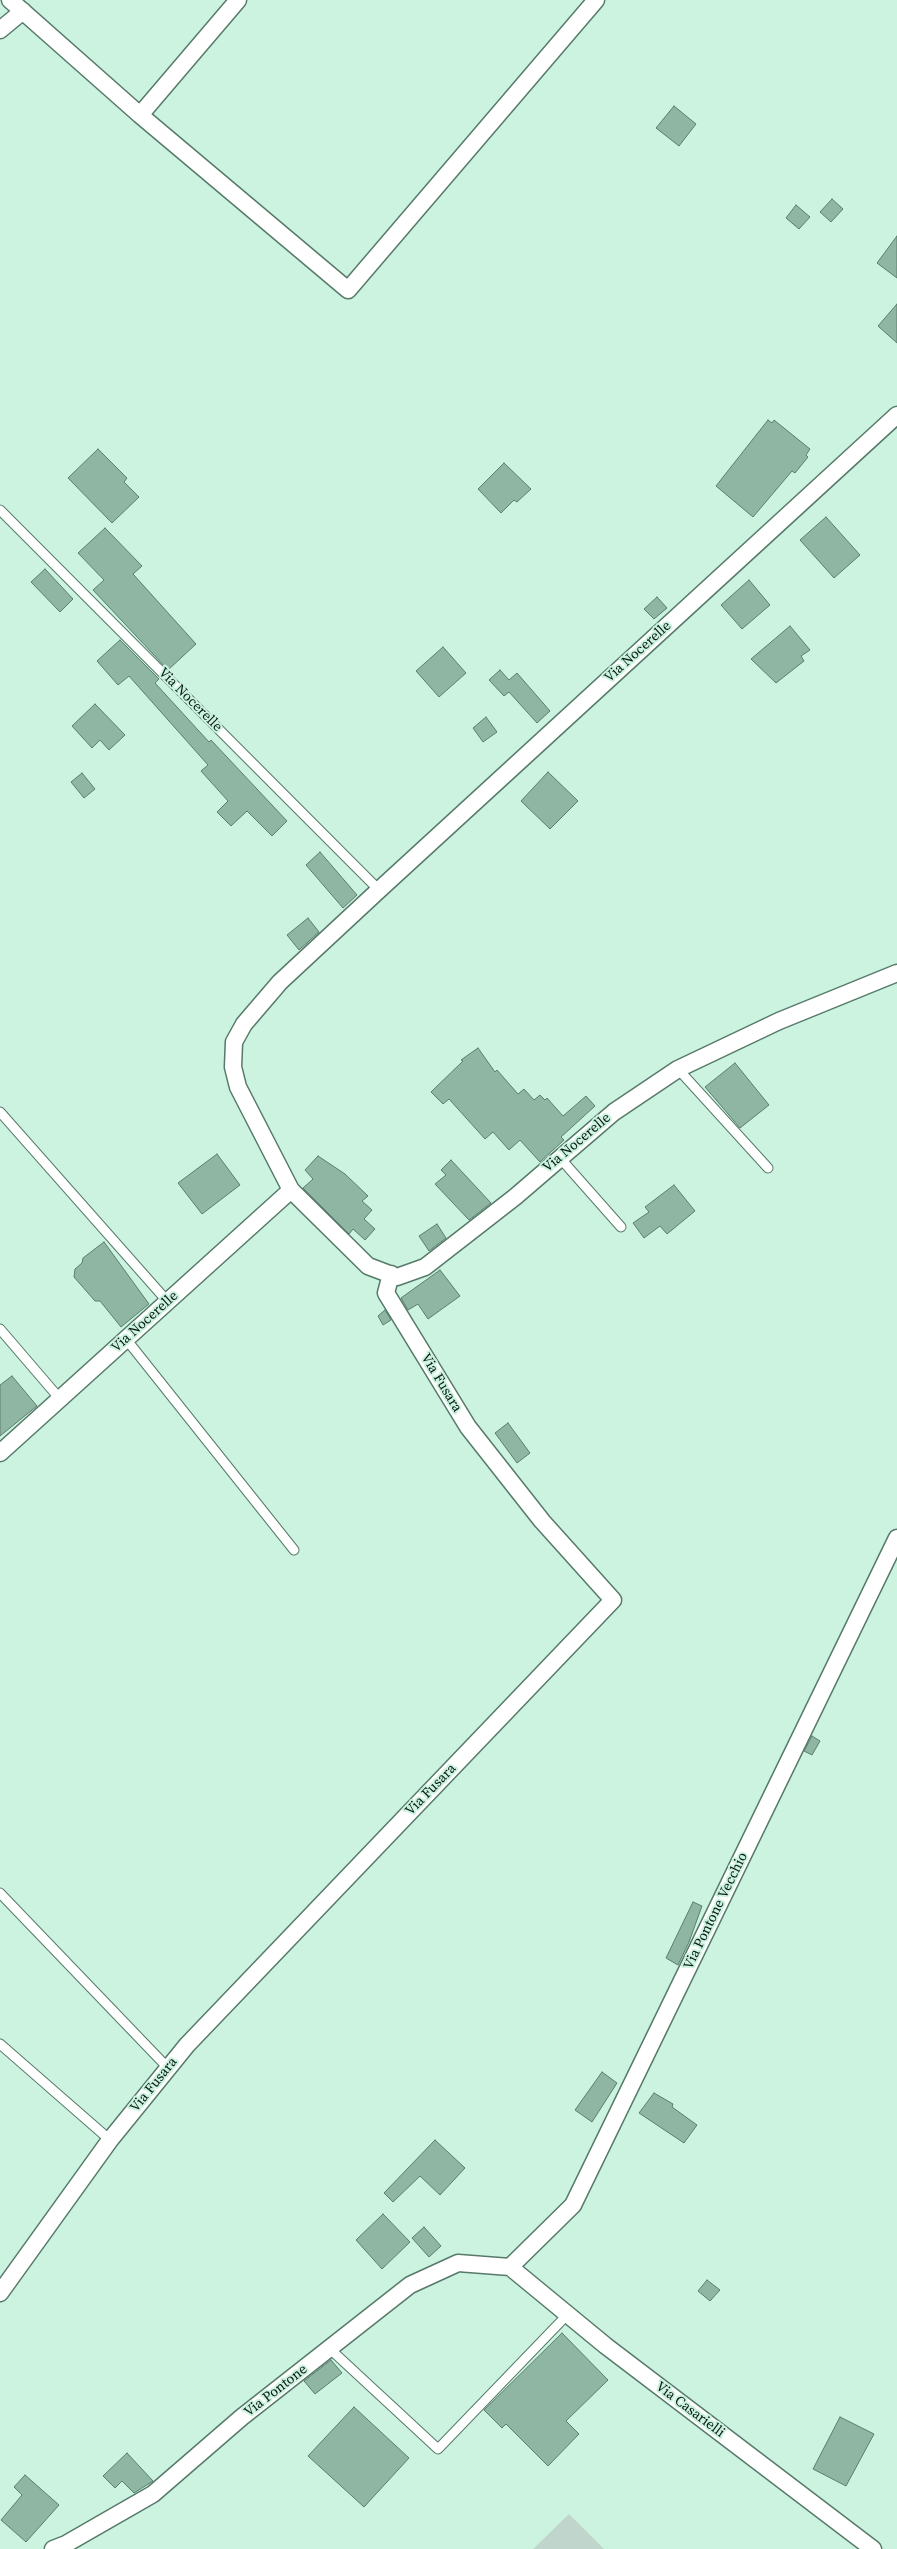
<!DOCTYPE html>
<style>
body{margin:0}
canvas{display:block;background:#cbf3e0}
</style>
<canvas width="897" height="2549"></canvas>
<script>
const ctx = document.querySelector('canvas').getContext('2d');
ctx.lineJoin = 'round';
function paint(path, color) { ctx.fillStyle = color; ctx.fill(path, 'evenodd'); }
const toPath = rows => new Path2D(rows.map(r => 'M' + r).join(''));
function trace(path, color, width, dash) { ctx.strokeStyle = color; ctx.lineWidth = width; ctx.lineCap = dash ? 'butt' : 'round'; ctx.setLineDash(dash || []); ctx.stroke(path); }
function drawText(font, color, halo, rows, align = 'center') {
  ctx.font = font + ' "Source Serif 4",serif'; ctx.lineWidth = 4; ctx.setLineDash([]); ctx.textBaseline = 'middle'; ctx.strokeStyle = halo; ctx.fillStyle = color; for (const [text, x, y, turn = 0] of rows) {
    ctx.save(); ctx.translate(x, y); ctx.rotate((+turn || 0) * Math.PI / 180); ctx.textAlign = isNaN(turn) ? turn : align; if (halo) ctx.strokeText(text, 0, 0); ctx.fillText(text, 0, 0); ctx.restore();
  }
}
const green = toPath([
 [569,2514,604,2549,533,2549]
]);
const building = toPath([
 [674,106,696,124,679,146,656,128,674,106],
 [832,199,843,209,831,222,820,212,832,199],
 [796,205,810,217,799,229,786,218,796,205],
 [897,236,897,278,877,263,897,236],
 [897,304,897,343,878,326,897,304],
 [768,420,772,423,774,420,810,449,806,455,808,457,795,473,792,471,753,517,716,486,768,420],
 [98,449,127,478,124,482,139,497,112,523,68,478,98,449],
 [504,463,531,489,517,502,514,500,501,513,478,489,504,463],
 [826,517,860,555,834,578,800,540,826,517],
 [105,528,142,566,133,574,196,644,168,670,93,590,104,580,78,553,105,528],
 [45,569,73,599,60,612,31,582,45,569],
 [749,580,770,605,742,629,721,605,749,580],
 [657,597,667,608,654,619,644,609,657,597],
 [790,626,810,650,801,656,804,661,776,683,751,659,790,626],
 [120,640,159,679,155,683,209,742,211,740,287,821,272,836,247,811,231,826,217,812,228,801,201,771,208,765,129,676,118,685,97,661,120,640],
 [443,647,466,673,439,697,416,671,443,647],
 [500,670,509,680,517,673,550,711,537,723,509,692,504,696,489,680,500,670],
 [95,704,125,735,109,750,100,740,92,748,72,726,95,704],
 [486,717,497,732,483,742,473,728,486,717],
 [548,772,578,801,550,829,521,801,548,772],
 [82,773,95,789,84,798,71,782,82,773],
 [320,852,357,895,343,908,306,865,320,852],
 [308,918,319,932,299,950,287,935,308,918],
 [478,1048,495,1072,497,1070,518,1094,524,1089,534,1100,540,1095,545,1100,547,1098,563,1116,586,1096,595,1106,561,1137,564,1140,540,1162,520,1140,509,1150,493,1132,485,1139,449,1099,443,1104,431,1092,463,1061,461,1060,478,1048],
 [735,1063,769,1105,740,1128,705,1087,735,1063],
 [217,1154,240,1185,202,1214,178,1183,217,1154],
 [318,1156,345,1174,368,1196,362,1201,372,1210,364,1219,375,1229,365,1240,353,1229,349,1234,303,1188,313,1179,305,1170,318,1156],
 [451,1160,491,1203,469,1220,435,1184,446,1175,441,1170,451,1160],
 [674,1185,695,1211,667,1234,660,1226,644,1238,633,1223,649,1212,645,1207,674,1185],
 [437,1224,446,1238,429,1251,419,1236,437,1224],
 [104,1242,149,1304,121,1327,100,1301,95,1301,74,1277,75,1269,82,1263,83,1258,104,1242],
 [440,1270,460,1296,428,1319,418,1304,408,1310,401,1298,440,1270],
 [385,1310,391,1320,383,1325,378,1316,385,1310],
 [12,1376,37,1406,0,1436,0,1385,12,1376],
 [508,1423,530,1453,517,1463,495,1433,508,1423],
 [812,1736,820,1741,812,1755,804,1751,812,1736],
 [693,1902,702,1906,689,1942,678,1965,666,1958,693,1902],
 [602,2072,617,2083,592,2122,575,2110,602,2072],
 [654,2093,673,2104,672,2107,697,2125,684,2143,639,2113,654,2093],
 [435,2140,465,2168,440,2195,420,2176,393,2202,384,2193,435,2140],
 [383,2214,410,2242,382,2269,356,2240,383,2214],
 [424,2227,441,2246,429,2257,412,2238,424,2227],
 [707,2280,720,2290,710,2301,698,2291,707,2280],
 [562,2333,608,2380,566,2421,579,2434,548,2466,506,2424,502,2428,484,2410,562,2333],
 [331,2360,342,2373,315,2394,304,2381,331,2360],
 [354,2407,409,2458,364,2507,308,2456,354,2407],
 [840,2417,874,2434,846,2486,813,2469,840,2417],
 [127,2453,153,2481,134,2493,122,2481,115,2488,103,2476,127,2453],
 [25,2475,59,2505,26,2542,1,2520,22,2495,14,2487,25,2475]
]);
const lane = toPath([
 [0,510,379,890],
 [678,1069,768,1168],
 [0,1112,168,1302],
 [560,1158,621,1227],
 [0,1329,60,1399],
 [126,1339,294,1550],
 [0,1893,168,2068],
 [0,2044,110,2140],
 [329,2348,438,2449,568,2314]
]);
const street = toPath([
 [10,0,140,115,348,290,596,0],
 [0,30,23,11],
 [140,115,238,0],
 [291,1190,368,1266,397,1277,425,1267,515,1197,614,1112,678,1069,779,1021,897,973],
 [0,1453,291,1190,238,1087,233,1067,234,1042,244,1024,280,982,379,890,897,415],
 [510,2267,573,2205,897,1538],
 [510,2267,606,2346,873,2549],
 [0,2293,110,2140,187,2045,613,1600,542,1521,468,1427,386,1293,391,1274],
 [53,2549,66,2544,153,2494,242,2417,410,2285,458,2263,510,2267]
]);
const streetNames = [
 ["Via Nocerelle",638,652,-42],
 ["Via Nocerelle",190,700,45],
 ["Via Nocerelle",577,1143,-40],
 ["Via Nocerelle",145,1322,-42],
 ["Via Fusara",441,1383,59],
 ["Via Fusara",431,1790,-46],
 ["Via Pontone Vecchio",716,1911,-64],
 ["Via Fusara",154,2085,-51],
 ["Via Pontone",276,2391,-38],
 ["Via Casarielli",690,2410,37]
];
paint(green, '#c0d5cb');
paint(building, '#8fb5a3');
trace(building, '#5a7e6d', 1);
trace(lane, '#577a6a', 11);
trace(street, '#577a6a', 19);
trace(lane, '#fff', 9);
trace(street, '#fff', 16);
drawText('14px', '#091711', '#cbf3e0', streetNames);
</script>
